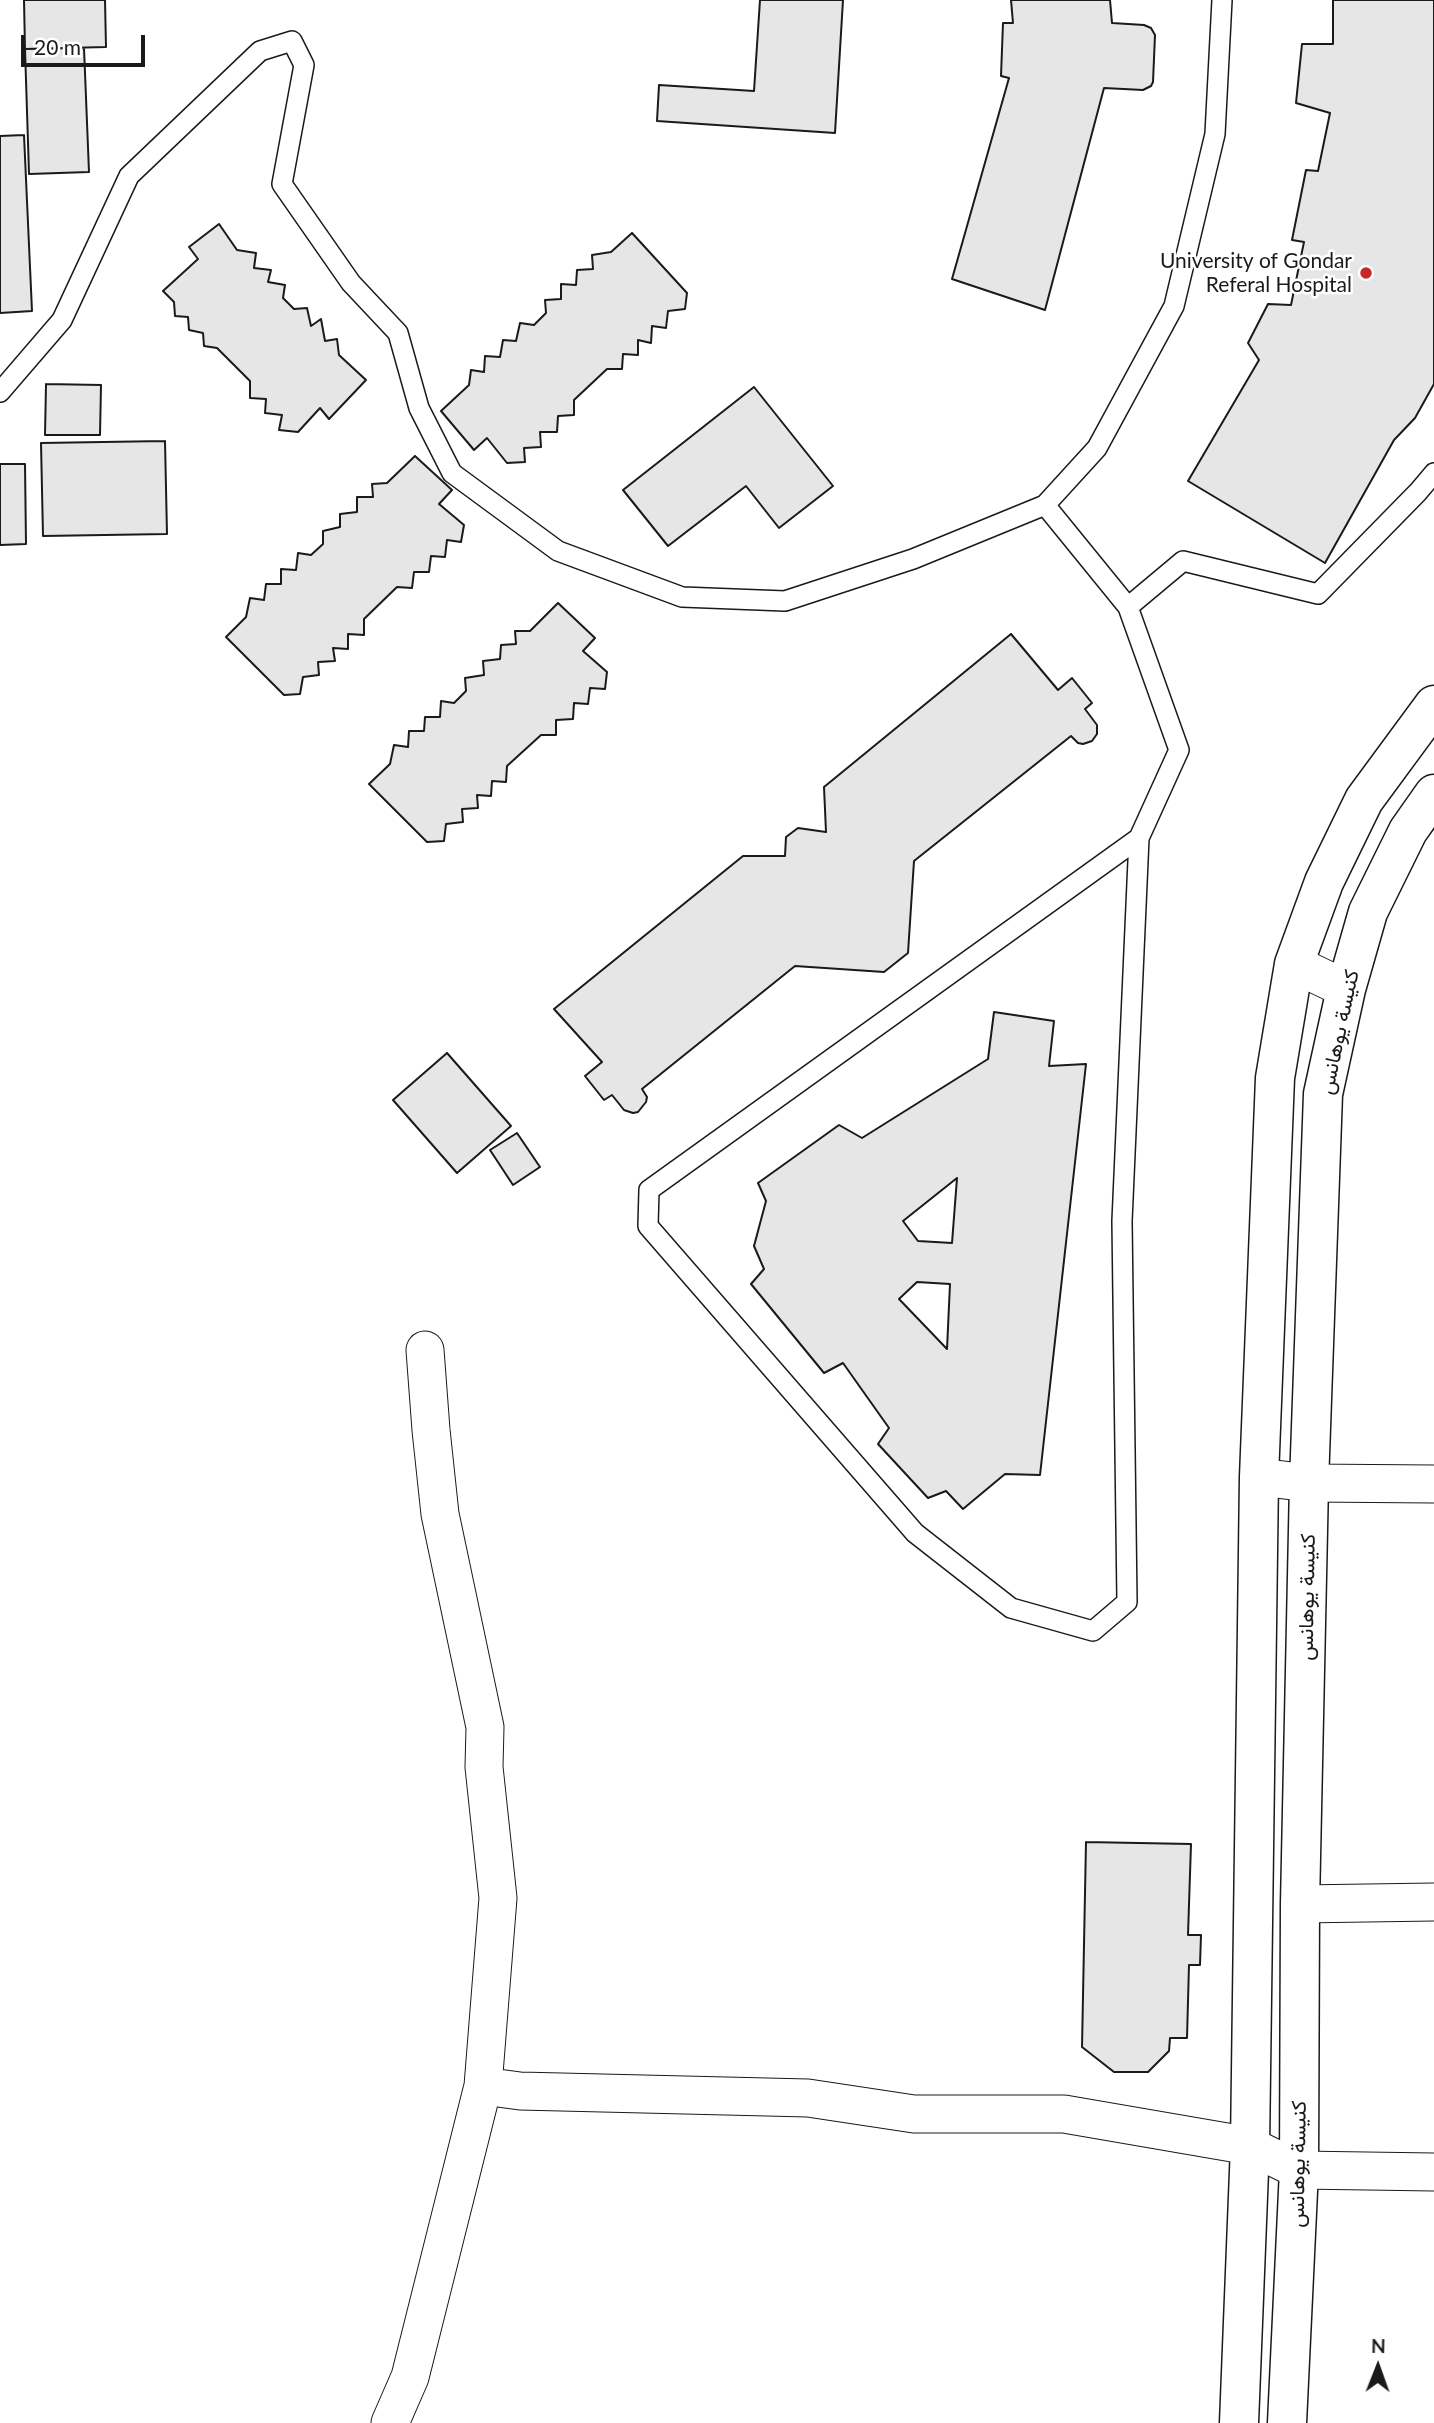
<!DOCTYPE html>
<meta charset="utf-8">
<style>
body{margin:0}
#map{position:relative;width:1434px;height:2423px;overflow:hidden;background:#fff;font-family:Lato,sans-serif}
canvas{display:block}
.north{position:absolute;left:1343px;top:2332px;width:70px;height:70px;-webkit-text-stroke:5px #fff;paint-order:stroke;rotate:1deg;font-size:19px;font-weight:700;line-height:28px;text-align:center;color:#1a1a1a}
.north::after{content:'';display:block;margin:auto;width:24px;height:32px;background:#1a1a1a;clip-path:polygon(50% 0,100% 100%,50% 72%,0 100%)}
.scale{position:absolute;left:21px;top:35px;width:124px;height:32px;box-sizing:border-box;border:4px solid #1a1a1a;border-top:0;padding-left:9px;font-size:21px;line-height:24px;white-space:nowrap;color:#1a1a1a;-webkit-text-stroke:5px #fff;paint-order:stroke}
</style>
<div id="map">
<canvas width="1434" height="2423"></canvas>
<div class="north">N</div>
<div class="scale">20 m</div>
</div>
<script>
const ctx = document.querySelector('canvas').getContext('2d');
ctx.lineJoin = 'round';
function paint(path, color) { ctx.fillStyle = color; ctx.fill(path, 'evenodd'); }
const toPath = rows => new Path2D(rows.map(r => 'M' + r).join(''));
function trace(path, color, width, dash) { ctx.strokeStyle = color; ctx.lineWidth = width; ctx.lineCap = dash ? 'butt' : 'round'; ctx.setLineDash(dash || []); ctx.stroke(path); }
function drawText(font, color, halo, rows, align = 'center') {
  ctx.font = font + ' Lato,Vazirmatn,sans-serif'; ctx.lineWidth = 5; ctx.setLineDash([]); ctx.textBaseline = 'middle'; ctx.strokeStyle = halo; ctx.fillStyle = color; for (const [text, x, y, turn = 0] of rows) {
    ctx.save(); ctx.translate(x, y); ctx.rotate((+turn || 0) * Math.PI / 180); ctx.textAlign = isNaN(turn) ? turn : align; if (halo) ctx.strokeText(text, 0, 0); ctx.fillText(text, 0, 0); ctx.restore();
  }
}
const building = toPath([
 [24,0,105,0,106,47,25,49,24,0],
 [760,0,843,0,835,133,657,121,659,85,754,91,760,0],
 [1011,0,1110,0,1112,23,1144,25,1151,28,1155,35,1153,82,1151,86,1143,90,1104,88,1045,310,952,279,1009,78,1001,76,1003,23,1013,23,1011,0],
 [1333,0,1434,0,1434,384,1415,418,1394,440,1325,563,1188,481,1259,360,1248,343,1268,304,1291,305,1304,242,1292,240,1306,170,1318,171,1330,113,1296,103,1302,44,1333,44,1333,0],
 [84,48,89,172,29,174,25,49,84,48],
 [24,135,32,311,0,313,0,136,24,135],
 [219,224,237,250,256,253,254,268,271,270,268,282,285,285,283,298,294,309,307,308,311,326,321,319,325,341,337,339,339,355,366,380,329,419,320,408,298,432,279,430,282,415,265,413,266,399,250,398,250,381,217,348,204,346,203,333,189,330,188,317,175,316,174,302,163,291,198,259,189,247,219,224],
 [632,233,687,293,685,309,668,311,666,328,652,326,651,343,638,340,638,355,623,354,622,369,607,369,574,400,574,415,558,416,557,432,540,432,541,447,524,448,525,462,507,463,487,438,474,450,441,411,469,385,471,370,484,372,485,356,500,357,503,340,516,341,520,323,534,325,546,313,545,300,561,299,561,284,576,285,577,270,593,269,592,255,611,252,632,233],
 [46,384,101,385,100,435,45,435,46,384],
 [754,387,833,486,779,528,746,486,668,546,623,490,754,387],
 [165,441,167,534,43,536,41,443,165,441],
 [415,456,452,490,439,504,464,525,461,542,447,540,445,557,431,556,429,572,414,572,412,588,397,587,364,619,364,635,348,634,348,649,333,648,335,661,318,662,319,675,303,677,300,694,284,695,226,637,246,617,250,598,264,600,266,584,281,584,281,569,296,570,298,553,311,555,323,544,323,531,340,527,340,514,357,512,357,497,373,497,372,484,387,483,415,456],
 [0,464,25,464,26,544,0,545,0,464],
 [558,603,595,638,583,651,607,672,605,689,590,688,588,704,574,703,573,719,556,720,556,735,541,735,507,766,506,782,492,781,491,796,477,795,478,808,462,809,463,822,446,824,444,841,427,842,369,784,390,764,394,745,408,747,409,731,424,731,425,717,440,717,441,701,454,703,466,691,465,678,484,675,483,661,500,659,501,645,516,644,515,631,530,631,558,603],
 [1011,634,1058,690,1072,678,1092,703,1085,709,1097,725,1097,734,1092,741,1083,744,1078,743,1071,736,914,861,908,953,884,972,795,966,642,1089,647,1097,646,1102,638,1112,633,1113,624,1110,612,1095,604,1100,585,1076,602,1062,554,1009,743,856,785,856,786,837,798,828,826,832,824,787,1011,634],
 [994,1012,1054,1021,1049,1066,1086,1064,1040,1475,1005,1474,963,1509,946,1491,928,1498,878,1444,889,1428,843,1363,824,1373,751,1284,764,1269,754,1246,766,1201,758,1183,839,1125,862,1138,988,1059,994,1012],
 [957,1178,952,1243,918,1241,903,1221,957,1178],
 [917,1282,950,1284,947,1349,899,1299,917,1282],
 [447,1053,511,1126,457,1173,393,1100,447,1053],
 [517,1133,540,1167,513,1185,490,1150,517,1133],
 [1086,1842,1191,1844,1188,1935,1201,1935,1200,1965,1189,1965,1187,2038,1170,2038,1169,2051,1148,2072,1114,2072,1082,2047,1086,1842]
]);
const service = toPath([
 [0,392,62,320,129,176,260,51,292,41,304,65,282,184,351,283,398,333,419,408,452,473,558,551,682,597,785,601,913,559,1045,505,1097,448,1174,306,1215,134,1222,0],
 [1045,505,1128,607,1179,750,1139,838,649,1190,648,1226,915,1533,1011,1608,1093,1631,1127,1602,1122,1221,1139,838],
 [1128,607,1183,561,1318,594,1418,492,1434,473]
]);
const minor = toPath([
 [1294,964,1346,989],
 [1259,1477,1309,1483,1434,1484],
 [1300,1904,1434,1902],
 [483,2086,520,2091,808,2098,914,2114,1064,2114,1250,2146,1299,2170,1434,2172],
 [390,2423,410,2377,483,2086,498,1898,484,1767,485,1727,440,1514,431,1430,425,1350]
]);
const tertiary = toPath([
 [1239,2423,1250,2146,1259,1477,1275,1078,1294,964,1324,882,1364,800,1434,705],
 [1287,2423,1299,2170,1300,1904,1309,1483,1323,1094,1346,989,1368,912,1408,831,1434,794]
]);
const markers = [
 [1366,273,7,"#c62828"]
];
const poiNames = [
 ["University of Gondar",1352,261],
 ["Referal Hospital",1352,285]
];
const streetNames = [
 ["كنيسة يوهانس",1339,1032,-78],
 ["كنيسة يوهانس",1307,1597,-89],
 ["كنيسة يوهانس",1298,2164,-89]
];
paint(building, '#e6e6e6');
trace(building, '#1a1a1a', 2);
trace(service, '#1a1a1a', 22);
trace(minor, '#1a1a1a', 39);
trace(tertiary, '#1a1a1a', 41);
trace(service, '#fff', 19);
trace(minor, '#fff', 37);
trace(tertiary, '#fff', 38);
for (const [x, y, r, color] of markers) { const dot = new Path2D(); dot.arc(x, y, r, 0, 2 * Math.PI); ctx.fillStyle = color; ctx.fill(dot); trace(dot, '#fff', 2.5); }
drawText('21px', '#1a1a1a', '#fff', poiNames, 'right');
drawText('21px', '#1a1a1a', '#fff', streetNames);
</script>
